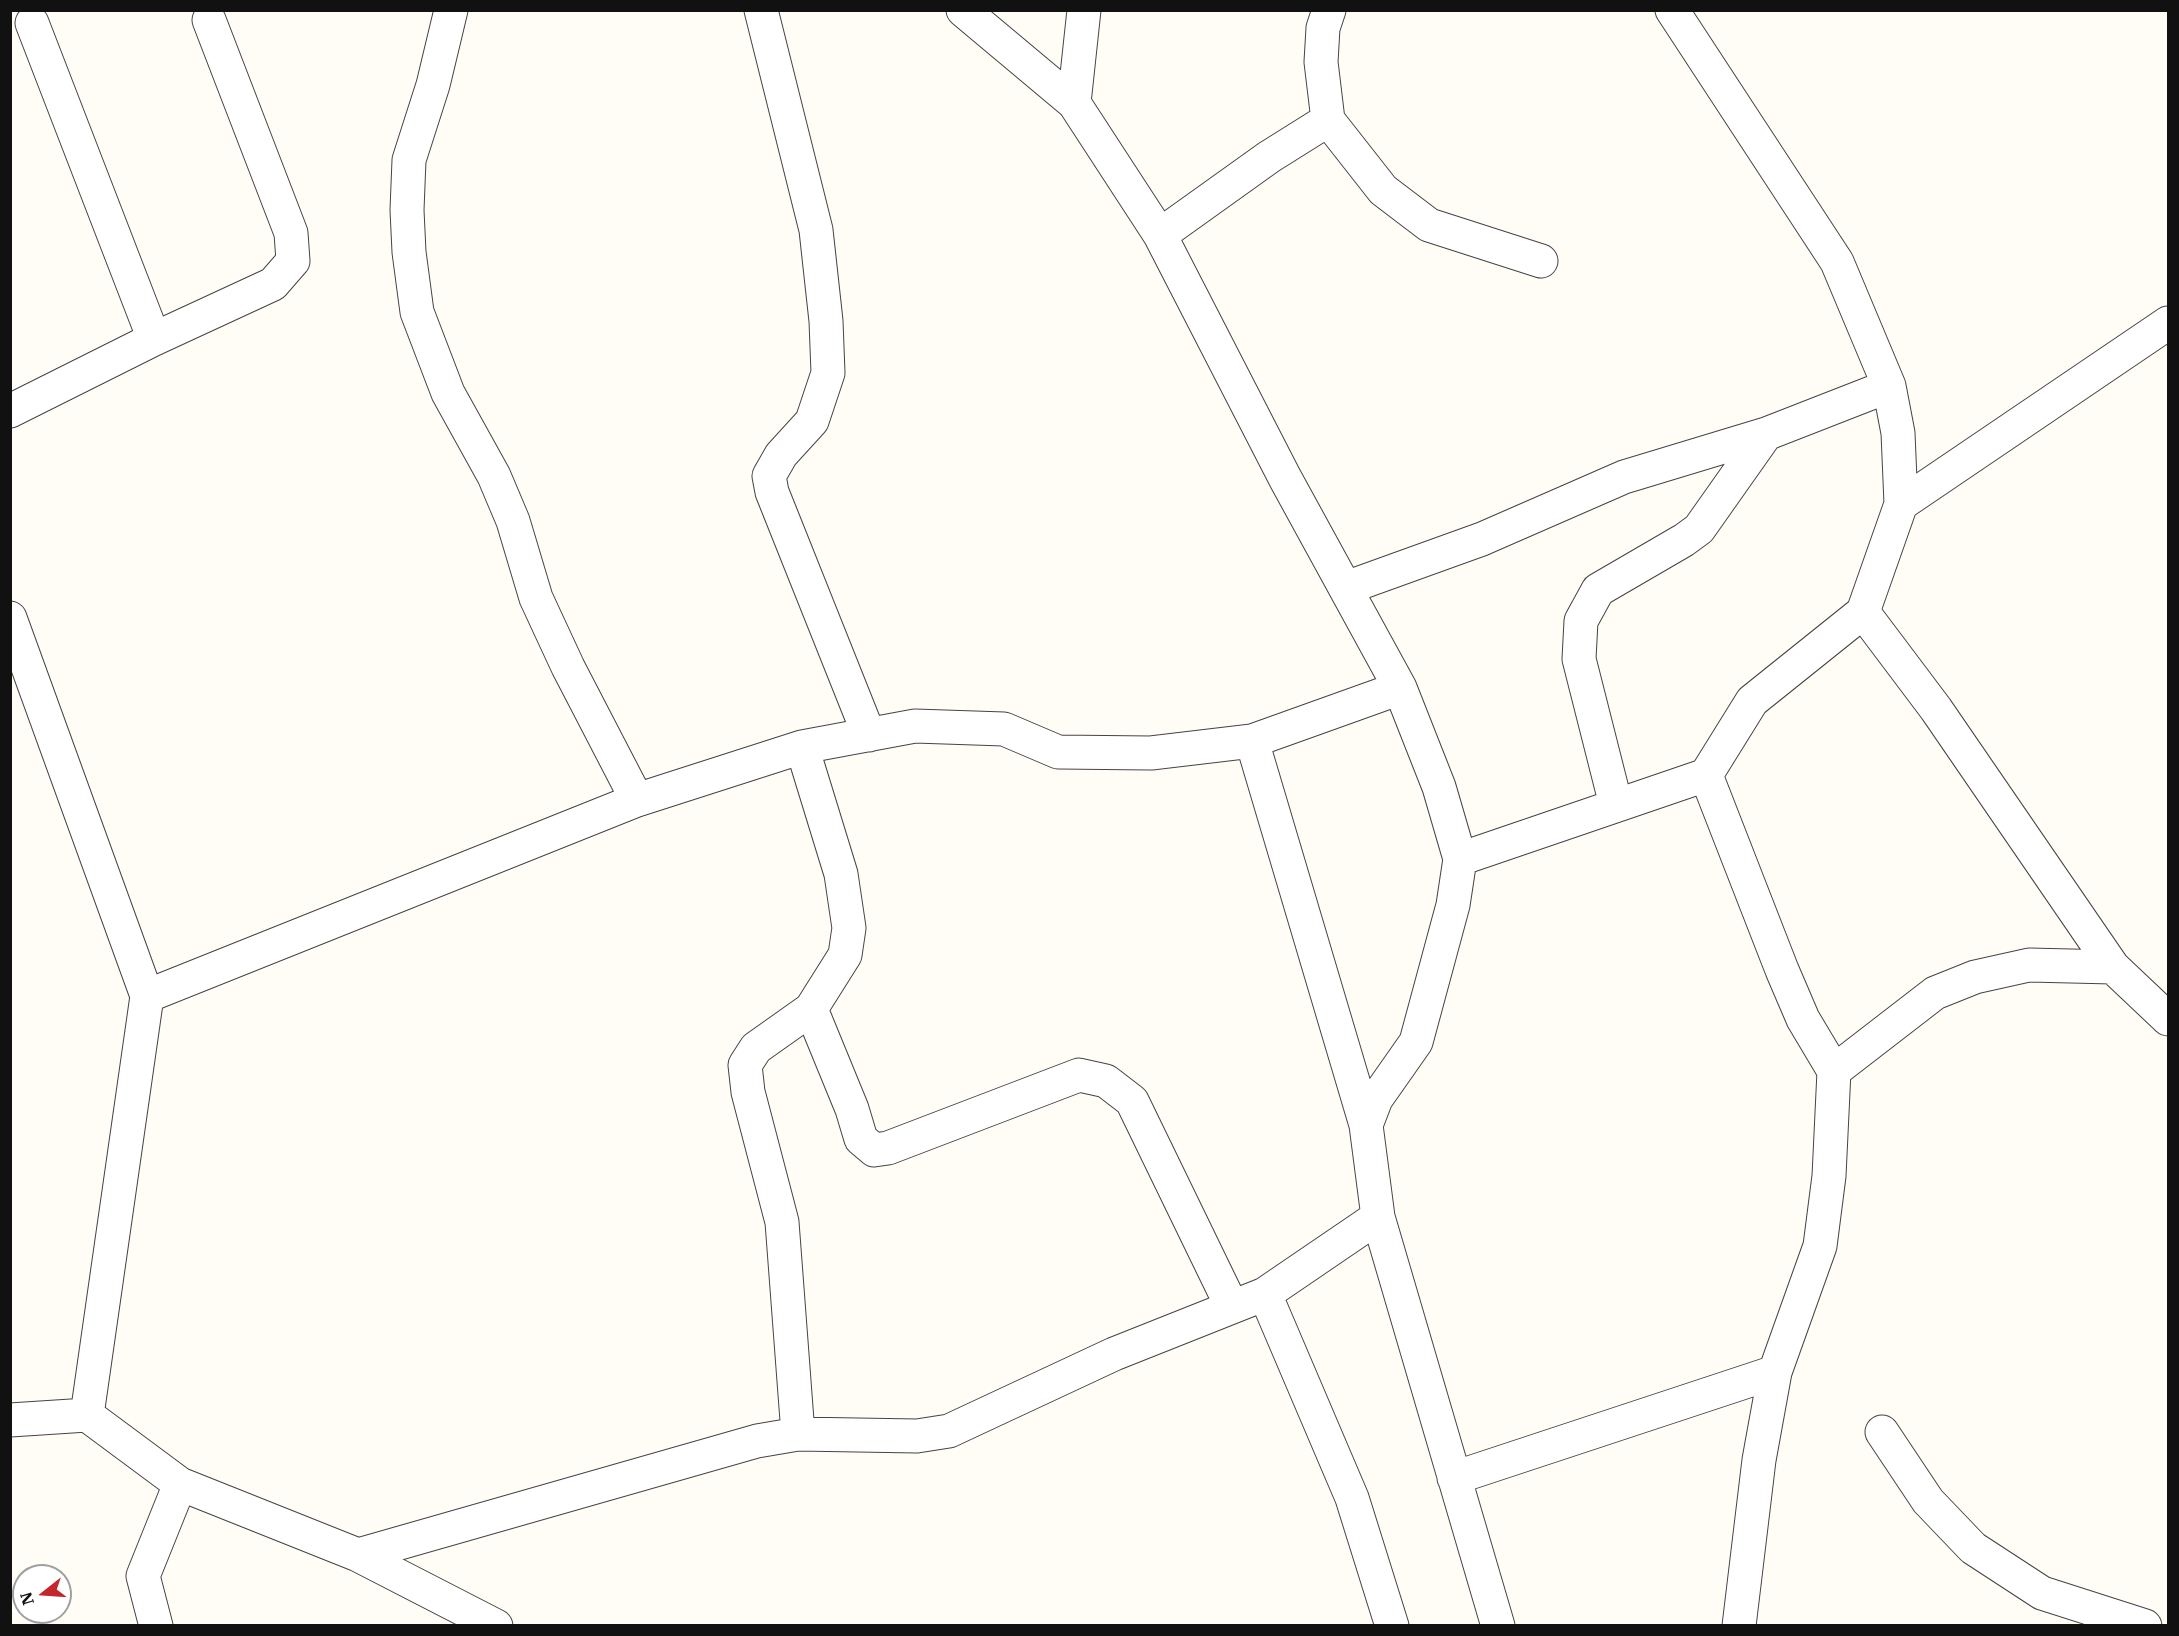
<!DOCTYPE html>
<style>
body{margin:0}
#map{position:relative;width:2179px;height:1636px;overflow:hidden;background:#fffdf5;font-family:"IBM Plex Serif",serif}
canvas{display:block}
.frame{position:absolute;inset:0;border:12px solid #111;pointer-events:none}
.north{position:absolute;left:12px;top:1564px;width:60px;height:60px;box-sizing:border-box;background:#fff;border:2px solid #a0a0a0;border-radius:50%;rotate:253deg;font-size:16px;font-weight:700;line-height:24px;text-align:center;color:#111}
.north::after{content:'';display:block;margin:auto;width:21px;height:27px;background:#c4262e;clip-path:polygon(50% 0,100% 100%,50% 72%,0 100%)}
</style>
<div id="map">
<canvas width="2179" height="1636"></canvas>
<div class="frame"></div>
<div class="north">N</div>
</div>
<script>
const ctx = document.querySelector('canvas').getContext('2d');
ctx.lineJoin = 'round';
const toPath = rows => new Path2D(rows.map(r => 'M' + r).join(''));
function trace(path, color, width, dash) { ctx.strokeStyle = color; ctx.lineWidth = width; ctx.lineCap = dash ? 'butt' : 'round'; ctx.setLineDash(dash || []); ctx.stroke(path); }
const minor = toPath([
 [451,10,433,85,409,160,407,210,409,252,417,312,448,393,494,476,513,521,536,598,568,667,637,800],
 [761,10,816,230,826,321,828,373,812,421,781,455,769,476,772,492,869,735],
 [963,10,1074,103,1160,235,1285,478,1400,688,1439,787,1460,859,1453,905,1416,1042,1376,1099,1366,1125,1378,1217,1498,1626],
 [1672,10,1837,262,1889,386,1898,433,1901,504,1863,612,1752,701,1706,775,1782,970,1803,1019,1834,1071,1829,1176,1820,1246,1775,1372,1759,1460,1739,1626],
 [32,23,154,339],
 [1074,103,1084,10],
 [1328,120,1383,190,1429,225,1541,261],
 [1160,235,1269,157,1328,120,1321,62,1323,28,1329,10],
 [10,411,154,339,273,284,293,261,291,233,209,20],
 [1901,504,2168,323],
 [1346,588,1482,539,1624,477,1766,434],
 [1863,612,1936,709,2113,967,2168,1019],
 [10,618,147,996,87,1415],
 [1252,741,1366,1125],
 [1616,805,1579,659,1581,621,1598,590,1684,540,1699,529,1766,434,1889,386],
 [1460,859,1706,775],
 [147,996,637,800,802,747,915,726,1004,729,1058,752,1151,753,1252,741,1400,688],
 [811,1009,852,1109,861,1139,874,1150,888,1148,1079,1075,1106,1081,1132,1101,1232,1307],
 [1834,1071,1935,993,1975,977,2029,965,2113,967],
 [1265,1294,1352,1498,1392,1626],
 [10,1420,87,1415,180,1484,358,1555,496,1626],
 [1882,1432,1928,1501,1973,1548,2042,1593,2145,1626],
 [798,1434,782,1222,748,1092,745,1065,756,1048,811,1009,845,955,849,928,841,874,802,747],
 [1454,1478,1775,1372],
 [358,1555,757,1441,798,1434,917,1436,949,1431,1114,1354,1265,1294,1378,1217],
 [156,1626,143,1576,180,1484]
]);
trace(minor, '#444', 35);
trace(minor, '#fff', 33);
</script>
